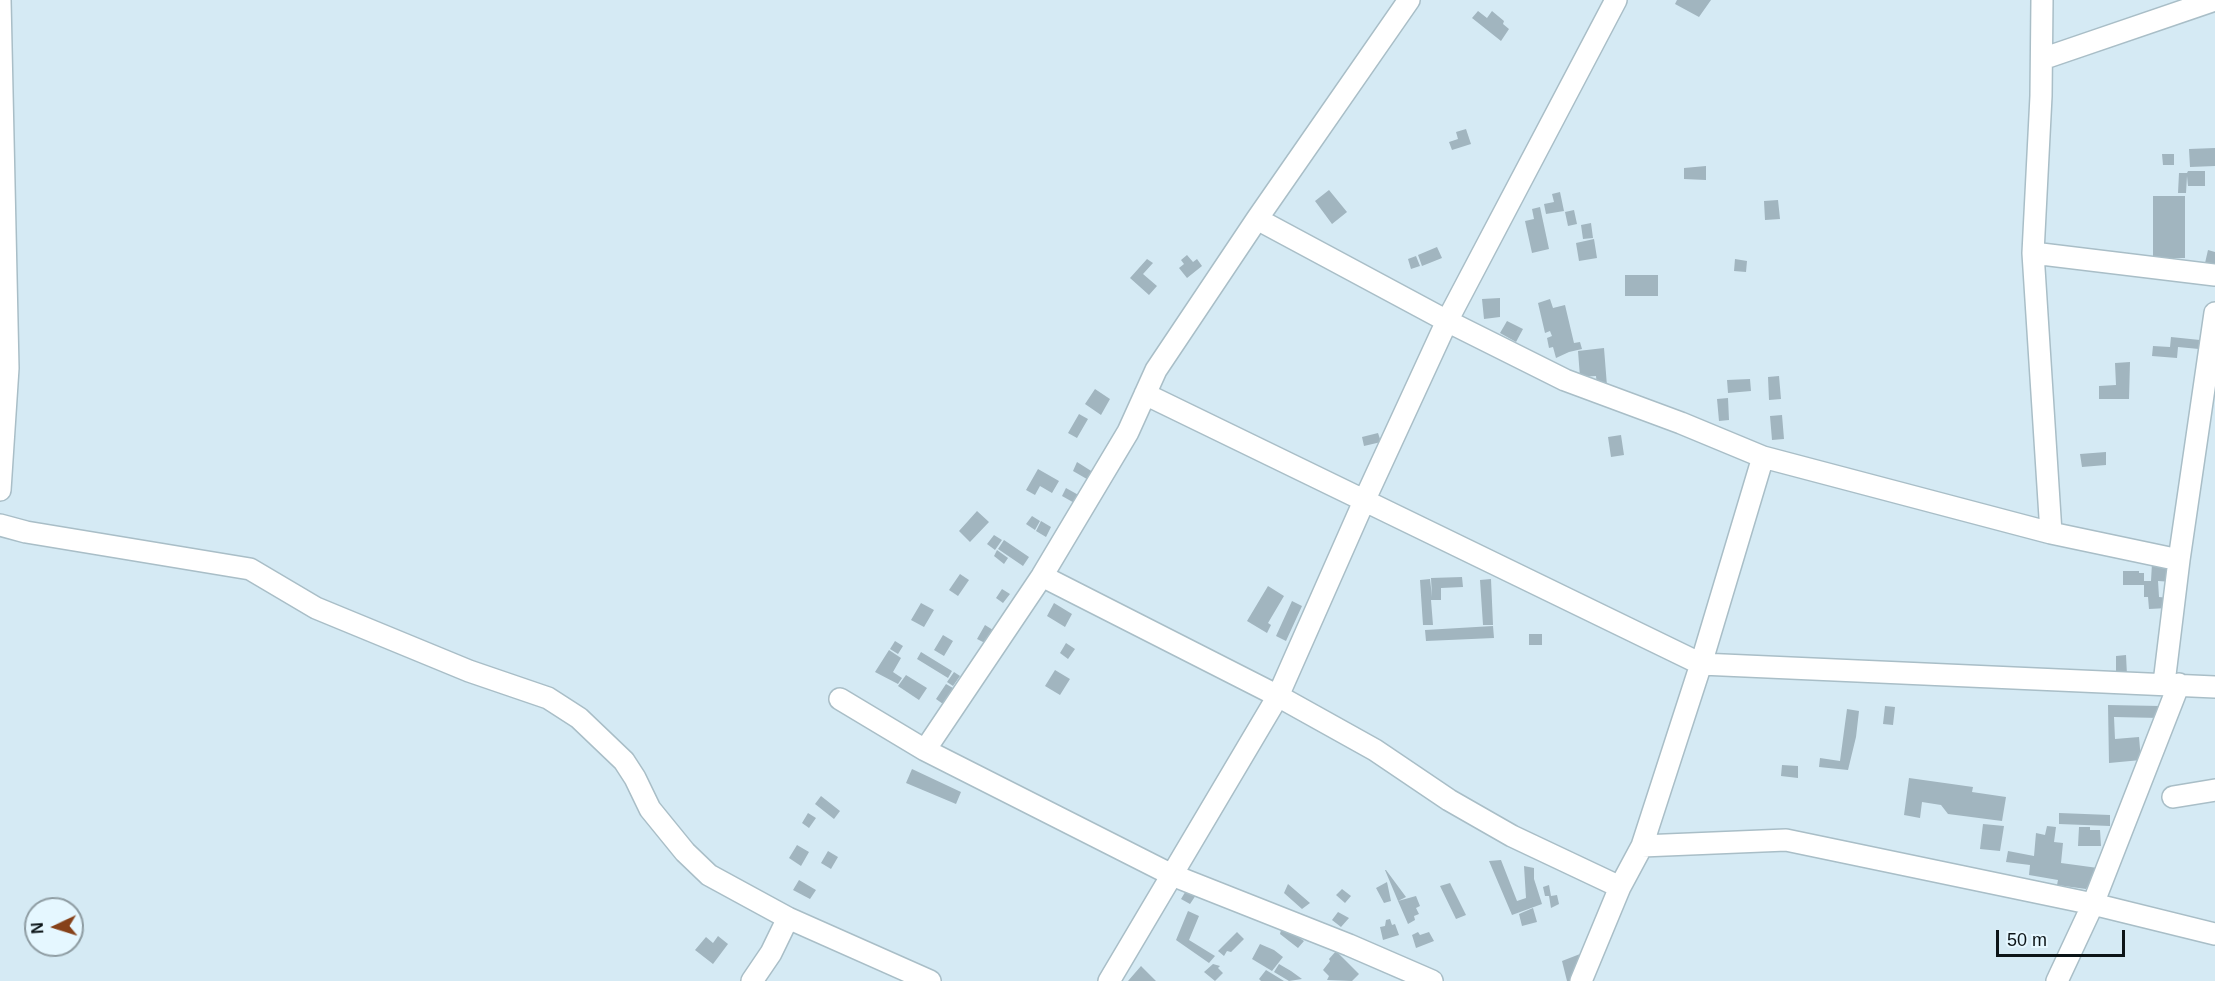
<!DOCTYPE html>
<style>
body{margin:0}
#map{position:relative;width:2215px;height:981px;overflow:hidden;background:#d5eaf4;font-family:Arial,sans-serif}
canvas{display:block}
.north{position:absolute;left:24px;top:897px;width:60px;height:60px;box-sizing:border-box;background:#e5f7ff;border:2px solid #8e9ca2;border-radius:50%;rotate:266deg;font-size:16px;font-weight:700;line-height:24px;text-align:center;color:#0c1417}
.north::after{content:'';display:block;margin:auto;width:21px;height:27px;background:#864119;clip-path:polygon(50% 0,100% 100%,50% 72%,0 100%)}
.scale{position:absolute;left:1996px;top:930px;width:129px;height:27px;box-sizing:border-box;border:3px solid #0c1417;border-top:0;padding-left:8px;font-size:18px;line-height:21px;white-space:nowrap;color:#0c1417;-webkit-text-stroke:4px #e5f7ff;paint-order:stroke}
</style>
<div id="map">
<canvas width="2215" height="981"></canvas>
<div class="north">N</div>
<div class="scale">50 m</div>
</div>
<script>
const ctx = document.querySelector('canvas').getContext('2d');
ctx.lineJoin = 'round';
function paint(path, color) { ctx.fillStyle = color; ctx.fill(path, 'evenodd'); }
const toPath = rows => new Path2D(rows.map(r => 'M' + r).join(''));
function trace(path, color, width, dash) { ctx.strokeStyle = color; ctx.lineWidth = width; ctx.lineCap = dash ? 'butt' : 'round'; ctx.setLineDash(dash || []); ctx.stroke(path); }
const building = toPath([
 [1677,0,1711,0,1699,17,1675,4],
 [1478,11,1487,18,1492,11,1504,21,1503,24,1509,29,1501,41,1472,18],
 [1466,129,1471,144,1452,150,1449,142,1458,139,1456,132],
 [2215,148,2215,166,2190,167,2189,149],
 [2162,154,2174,154,2174,165,2163,165],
 [1706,166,1706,180,1684,179,1684,168],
 [2188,171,2205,171,2205,186,2188,186,2187,176,2186,193,2178,193,2179,173,2187,173],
 [1329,190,1347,212,1332,224,1315,201],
 [1560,192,1564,211,1546,214,1544,204,1554,202,1552,194],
 [2153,196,2185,196,2185,258,2153,258],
 [1778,200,1780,219,1765,220,1764,201],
 [1540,207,1549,249,1532,253,1525,221,1534,219,1532,209],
 [1574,210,1577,224,1568,226,1565,212],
 [1591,223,1593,238,1583,239,1581,225],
 [1594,239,1597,258,1579,261,1576,243],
 [1437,247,1442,258,1422,266,1418,255],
 [2208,250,2215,252,2215,265,2205,263],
 [1187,255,1193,262,1197,259,1202,266,1187,278,1179,268,1184,264,1181,260],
 [1416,256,1420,266,1411,269,1408,259],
 [1147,259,1153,263,1143,274,1157,286,1149,295,1130,278],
 [1735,259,1747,261,1746,272,1734,271],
 [1625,275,1658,275,1658,296,1625,296],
 [1500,298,1500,317,1484,319,1482,299],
 [1550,299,1553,308,1565,305,1574,343,1580,342,1582,349,1569,352,1556,358,1553,347,1549,348,1547,338,1552,336,1550,331,1545,333,1538,303],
 [1507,321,1523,329,1516,342,1500,333],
 [2171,337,2200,340,2199,349,2178,347,2177,358,2152,356,2153,346,2170,347],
 [1604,348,1607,386,1597,387,1596,376,1580,377,1578,351],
 [2130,362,2129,399,2099,399,2099,386,2116,385,2115,363],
 [1779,376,1781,399,1769,400,1768,377],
 [1750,379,1751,391,1728,393,1727,380],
 [1095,389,1110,399,1101,415,1085,404],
 [1728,398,1729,420,1719,421,1717,399],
 [1079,414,1088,419,1077,438,1068,433],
 [1782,415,1784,439,1772,440,1770,416],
 [1378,433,1381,442,1364,446,1362,437],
 [1621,435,1624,455,1611,457,1608,437],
 [2106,452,2106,465,2082,467,2080,454],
 [1077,462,1096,474,1092,482,1073,471],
 [1038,469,1059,481,1052,493,1040,486,1035,495,1026,490],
 [1066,488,1082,497,1078,505,1062,496],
 [977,511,989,522,970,542,959,531],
 [1032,516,1040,521,1035,530,1026,524],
 [1041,521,1051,527,1046,537,1036,531],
 [994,535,1002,540,995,550,987,544],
 [1004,540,1029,557,1023,566,998,549],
 [997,550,1008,558,1004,564,994,556],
 [2152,563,2173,564,2173,582,2158,581,2159,597,2170,598,2168,608,2149,609,2148,597,2144,597,2144,585,2123,585,2123,571,2139,571,2139,573,2144,573,2144,581,2151,581],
 [960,574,969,580,958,596,949,590],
 [1462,577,1463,587,1441,588,1441,600,1431,600,1433,625,1423,625,1420,580,1430,579,1432,597,1431,578],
 [1491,579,1493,625,1483,625,1480,580],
 [1268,586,1284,596,1268,623,1271,625,1267,633,1247,621],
 [1002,589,1010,594,1003,603,996,598],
 [1292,601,1302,606,1286,641,1276,636],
 [921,603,934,610,924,627,911,620],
 [1054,603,1072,614,1065,627,1047,616],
 [985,625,993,630,985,643,977,639],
 [1493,626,1494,638,1426,641,1425,630],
 [1529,634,1542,634,1542,645,1529,645],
 [943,635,953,641,944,656,934,650],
 [895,641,903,646,898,654,890,649],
 [1066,643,1075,649,1068,659,1060,653],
 [889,650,901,658,893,672,902,678,898,684,875,672],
 [921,652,952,671,948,678,917,659],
 [2126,655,2127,675,2116,675,2116,656],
 [1055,670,1070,679,1060,695,1045,686],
 [954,672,960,676,953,686,947,682],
 [906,675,927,688,919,700,898,686],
 [946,684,953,688,943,704,936,699],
 [2108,705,2160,706,2160,718,2114,717,2115,739,2139,737,2141,760,2109,763],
 [1885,706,1895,707,1893,725,1883,724],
 [1847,709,1859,711,1856,737,1848,770,1819,767,1820,758,1840,761],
 [1782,765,1798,766,1798,778,1781,776],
 [912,769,961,792,956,804,906,783],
 [1909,778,1973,787,1972,792,2006,797,2002,821,1948,814,1941,805,1922,802,1920,818,1904,815],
 [821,796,840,811,834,819,815,804],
 [808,813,816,818,809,828,802,823],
 [2059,813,2110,815,2110,826,2059,824],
 [1983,824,2004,826,2000,851,1980,849],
 [2047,826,2056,827,2054,842,2063,843,2061,863,2098,868,2086,889,2057,885,2058,880,2029,875,2030,865,2006,862,2008,851,2034,856,2036,833,2045,835],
 [2079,827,2090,827,2090,830,2100,830,2101,846,2078,846],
 [797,845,809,852,801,866,789,858],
 [828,851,838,857,831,869,821,863],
 [1501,860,1517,901,1526,898,1524,866,1534,868,1534,879,1542,904,1512,915,1489,861],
 [1385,870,1386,870,1406,897,1398,901],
 [799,880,816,890,810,899,793,890],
 [1387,882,1391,901,1384,903,1376,888],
 [1450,883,1466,915,1456,919,1440,886],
 [1288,884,1310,903,1302,909,1284,893],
 [1549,885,1551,896,1557,895,1559,904,1551,908,1549,896,1545,896,1543,887],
 [1187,889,1196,895,1190,904,1181,899],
 [1342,889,1351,896,1345,903,1336,895],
 [1416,896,1420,906,1416,908,1419,914,1414,916,1415,920,1408,924,1398,901],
 [1533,908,1537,922,1522,926,1519,914],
 [1188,911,1199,916,1189,940,1215,956,1209,963,1176,940],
 [1338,912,1349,918,1341,927,1332,920],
 [1390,919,1392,925,1395,924,1399,935,1383,940,1380,927,1385,926,1386,920],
 [1282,926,1304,941,1298,948,1280,934],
 [1237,932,1244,939,1231,952,1227,951,1224,956,1218,951],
 [1418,932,1420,935,1429,932,1434,941,1416,948,1412,935],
 [718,936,728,944,713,964,695,950,706,937,713,943],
 [1260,944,1274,950,1283,957,1272,971,1252,959],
 [1336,951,1359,974,1352,981,1327,980,1329,976,1323,970,1330,961,1329,959],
 [1580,954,1584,964,1576,981,1567,981,1562,961],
 [1213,964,1220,966,1218,968,1223,973,1215,981,1204,972],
 [1279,964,1291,971,1302,979,1289,981,1274,972],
 [1141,966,1156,981,1128,981],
 [1266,970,1284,981,1261,981,1259,979]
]);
const street = toPath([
 [2042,0,2041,96,2033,253,2051,533],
 [2042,59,2215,0],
 [1257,219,1447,321,1565,380,1681,423,1763,457],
 [2033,253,2215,275],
 [1145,394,1701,664,2215,687],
 [0,490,8,368,0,0],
 [0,525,26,532,250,569,316,608,469,671,548,698,579,718,624,761,635,778,650,809,685,852,709,875,788,918,930,981],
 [1042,576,1278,696,1375,750,1449,800,1512,836,1620,887],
 [2164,683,2179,560,2215,313],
 [840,699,925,750,1172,875,1349,945,1432,981],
 [925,750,1042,576,1128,432,1156,370,1257,219,1409,0],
 [2173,797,2215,790],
 [1642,846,1786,840,2093,904,2215,934],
 [752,981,771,953,788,918],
 [1109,981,1278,696,1365,499,1447,321,1616,0],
 [1581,981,1620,887,1642,846,1701,664,1763,457,2051,533,2179,560],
 [2057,981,2093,904,2179,684]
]);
paint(building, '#a1b5bf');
trace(street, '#a9bec7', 24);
trace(street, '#fff', 21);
</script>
